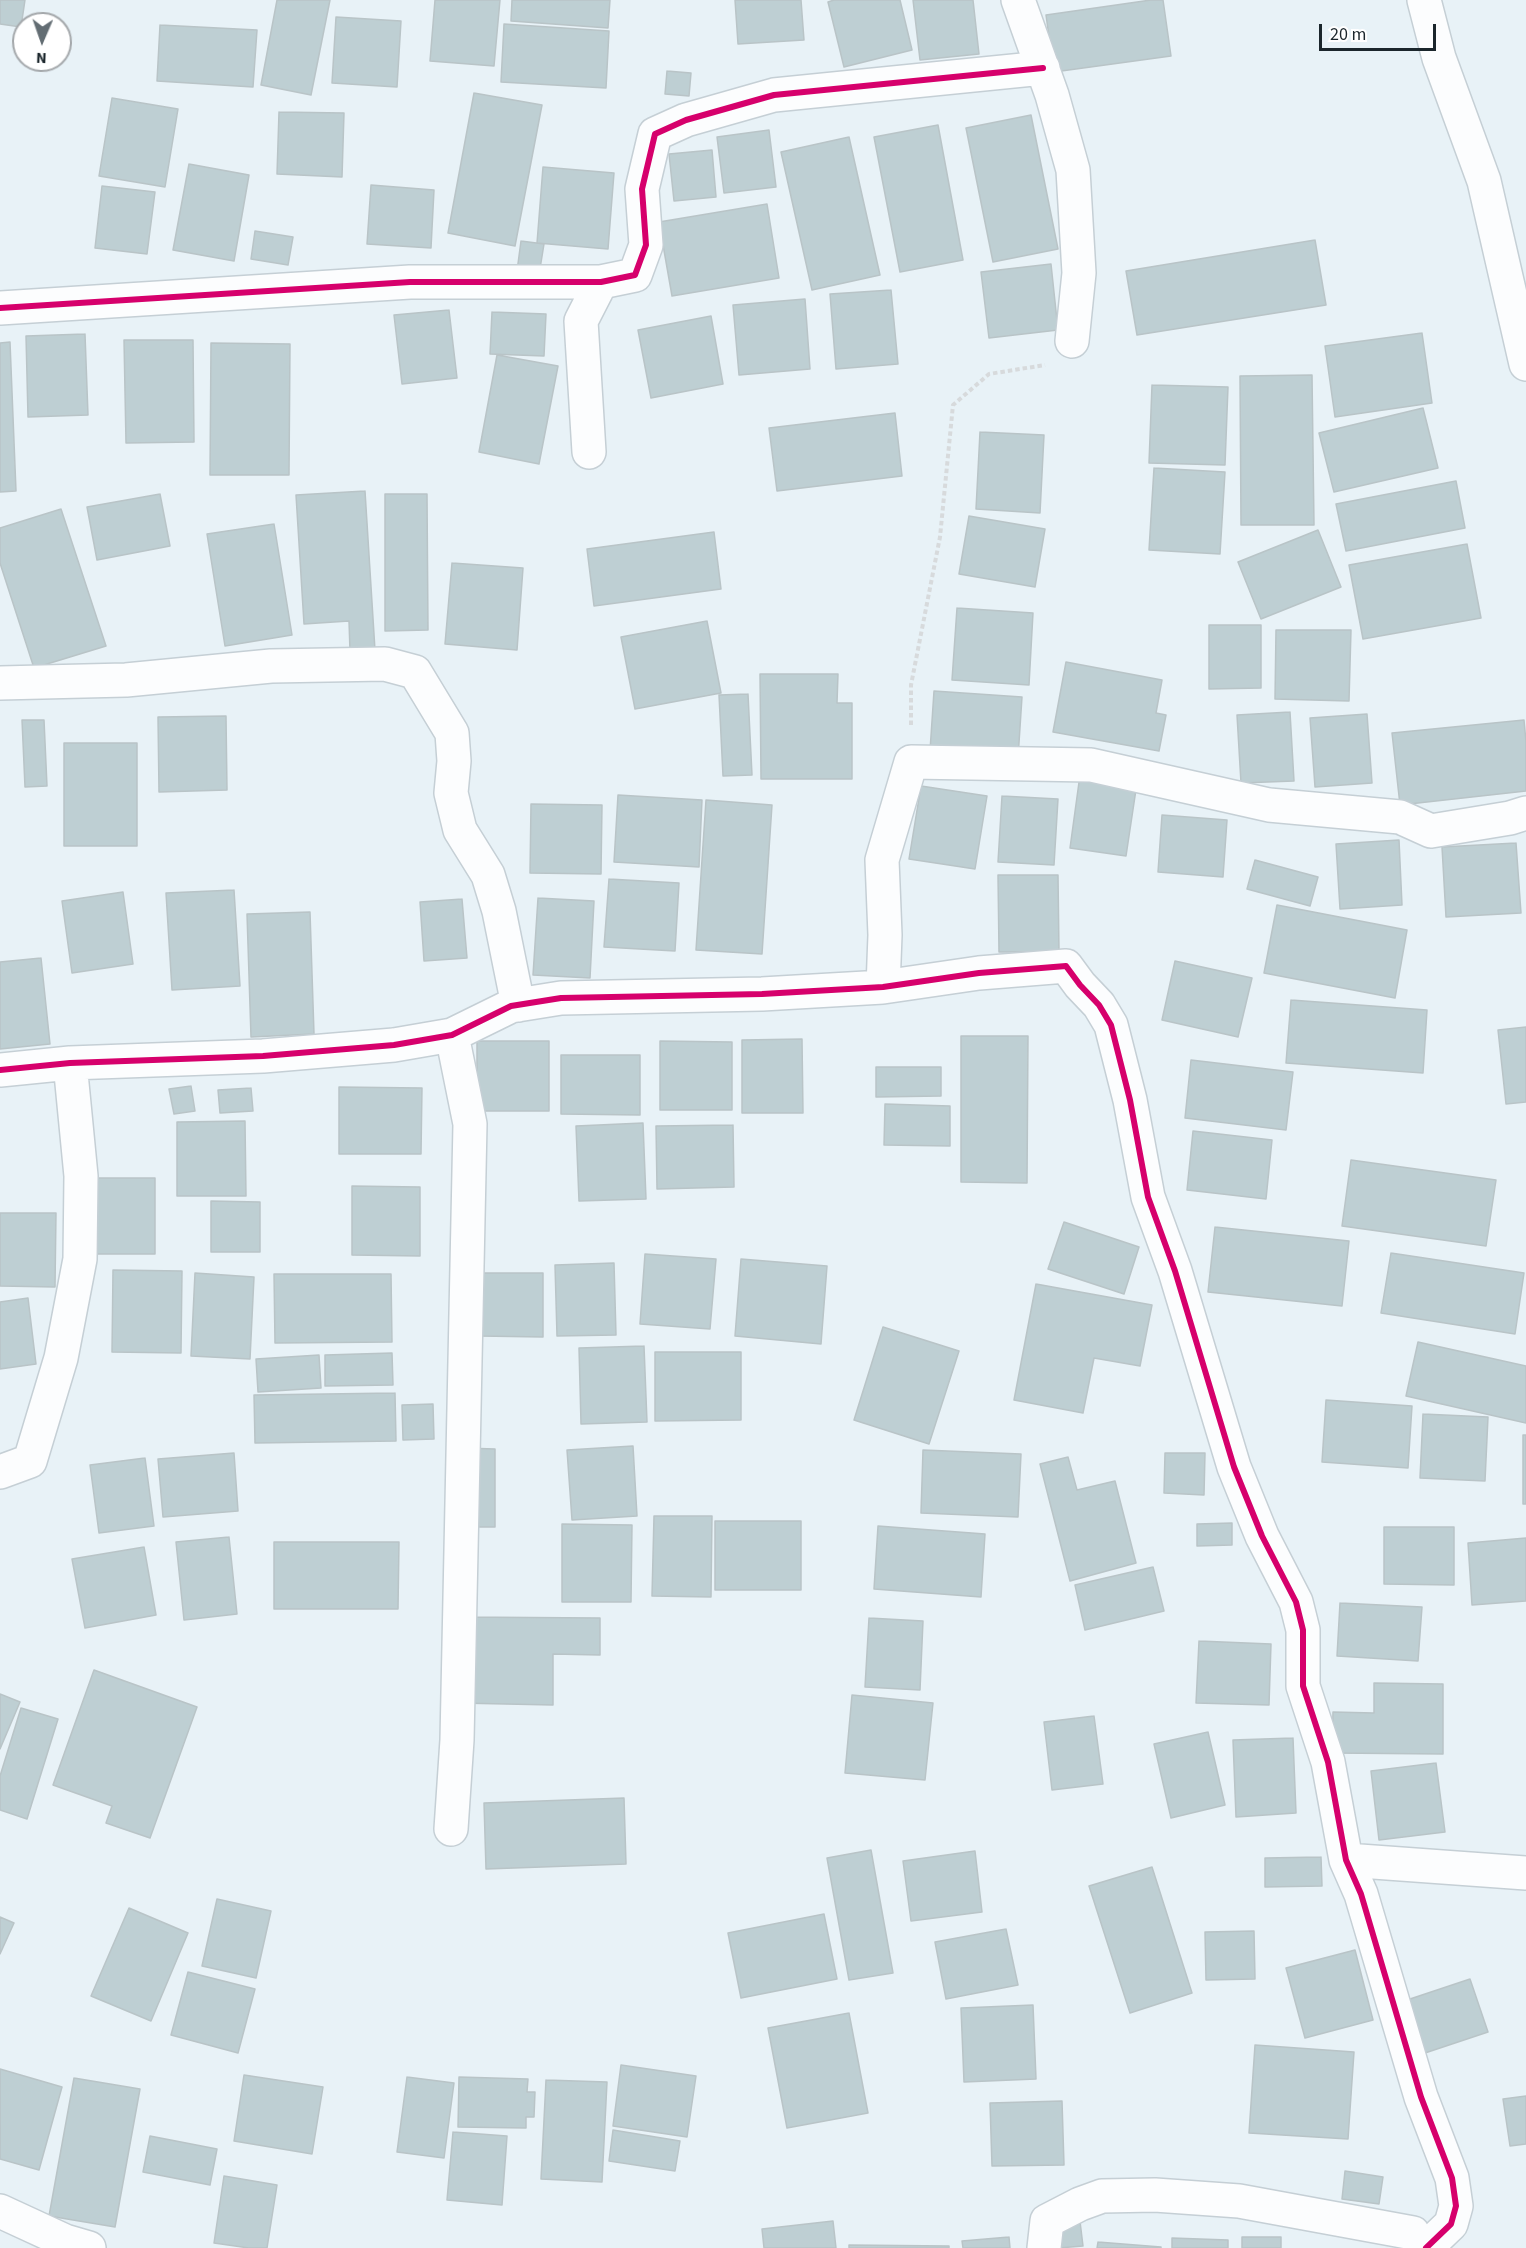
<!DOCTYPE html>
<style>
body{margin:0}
#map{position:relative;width:1526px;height:2248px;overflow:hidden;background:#e8f2f7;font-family:"Source Sans 3",sans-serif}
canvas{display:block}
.north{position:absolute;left:12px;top:12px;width:60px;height:60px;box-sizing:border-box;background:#fff;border:2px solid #a4a8ab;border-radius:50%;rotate:182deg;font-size:16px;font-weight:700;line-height:24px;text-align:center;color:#1b262c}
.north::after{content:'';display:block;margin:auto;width:21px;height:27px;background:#636d73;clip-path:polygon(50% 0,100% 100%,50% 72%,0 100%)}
.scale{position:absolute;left:1319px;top:24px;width:117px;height:27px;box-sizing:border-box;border:3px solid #1b262c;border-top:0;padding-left:8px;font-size:18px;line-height:21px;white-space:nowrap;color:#1b262c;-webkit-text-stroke:4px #fff;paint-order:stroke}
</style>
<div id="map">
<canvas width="1526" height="2248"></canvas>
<div class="north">N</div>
<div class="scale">20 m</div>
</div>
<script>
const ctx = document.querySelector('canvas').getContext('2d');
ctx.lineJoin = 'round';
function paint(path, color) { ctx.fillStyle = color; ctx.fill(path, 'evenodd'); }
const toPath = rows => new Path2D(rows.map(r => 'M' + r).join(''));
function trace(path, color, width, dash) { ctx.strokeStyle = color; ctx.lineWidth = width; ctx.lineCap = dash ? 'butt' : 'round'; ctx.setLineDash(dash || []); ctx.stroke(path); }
const building = toPath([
 [0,0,25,0,21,27,0,24,0,0],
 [277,0,330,0,311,95,261,85,277,0],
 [435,0,500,0,494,66,430,61,435,0],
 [512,0,610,0,608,28,511,21,512,0],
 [735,0,801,0,804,40,738,44,735,0],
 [834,0,900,0,912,50,844,67,828,2,834,0],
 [913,0,973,0,979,54,920,60,913,0],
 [1151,0,1163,0,1171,56,1054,72,1046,15,1151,0],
 [336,17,401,21,397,87,332,83,336,17],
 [504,24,609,31,606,88,501,82,504,24],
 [160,25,257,30,253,87,157,81,160,25],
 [667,71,691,73,689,96,665,94,667,71],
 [474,93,542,105,515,246,448,233,474,93],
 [112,98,178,109,165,187,99,176,112,98],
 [279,112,344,113,342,177,277,174,279,112],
 [1031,115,1058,249,993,262,966,128,1031,115],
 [938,125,963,260,900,272,874,137,938,125],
 [769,130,776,187,724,193,717,137,769,130],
 [849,137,880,275,812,290,781,152,849,137],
 [712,150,716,197,674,201,669,154,712,150],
 [189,164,249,175,234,261,173,250,189,164],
 [543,167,614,173,608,249,537,243,543,167],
 [371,185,434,190,431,248,367,244,371,185],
 [102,186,155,192,147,254,95,248,102,186],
 [767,204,779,278,672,296,659,222,767,204],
 [255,231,293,237,288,265,251,259,255,231],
 [1315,240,1326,305,1137,335,1126,271,1315,240],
 [521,241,544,244,539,275,517,271,521,241],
 [1051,264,1058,330,989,338,981,272,1051,264],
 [891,290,898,364,836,369,830,294,891,290],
 [805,299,810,369,739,375,733,305,805,299],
 [449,310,457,378,402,384,394,315,449,310],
 [492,312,546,314,544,356,490,354,492,312],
 [711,316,723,384,651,398,638,330,711,316],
 [1422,333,1432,403,1335,417,1325,346,1422,333],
 [85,334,88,415,28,417,26,336,85,334],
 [124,340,193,340,194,442,126,443,124,340],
 [10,342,16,491,0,492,0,343,10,342],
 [211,343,290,344,289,475,210,475,211,343],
 [497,355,558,366,539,464,479,452,497,355],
 [1312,375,1314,525,1241,525,1240,376,1312,375],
 [1152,385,1228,387,1225,465,1149,463,1152,385],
 [1423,408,1438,468,1334,492,1319,433,1423,408],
 [895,413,902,476,777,491,769,428,895,413],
 [980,432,1044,435,1040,513,976,509,980,432],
 [1154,468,1225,472,1220,554,1149,550,1154,468],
 [1456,481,1465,528,1346,551,1336,504,1456,481],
 [365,491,375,650,350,651,349,621,304,624,296,495,365,491],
 [160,494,170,546,97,560,87,507,160,494],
 [385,494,427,494,428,630,385,631,385,494],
 [61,509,106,646,34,668,0,563,0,528,61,509],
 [969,516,1045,529,1035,587,959,574,969,516],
 [274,524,292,635,225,646,207,534,274,524],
 [1318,530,1341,587,1261,619,1238,562,1318,530],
 [714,532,721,589,594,606,587,549,714,532],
 [1467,544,1481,618,1363,639,1349,565,1467,544],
 [452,563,523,568,517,650,445,644,452,563],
 [957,608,1033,613,1029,685,952,680,957,608],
 [707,621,721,693,635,709,621,637,707,621],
 [1209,625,1261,625,1261,688,1209,689,1209,625],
 [1276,630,1351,630,1349,701,1275,699,1276,630],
 [1066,662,1162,680,1156,713,1166,715,1159,751,1053,732,1066,662],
 [760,674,838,674,837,703,852,703,852,779,761,779,760,674],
 [934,691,1022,697,1018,758,930,751,934,691],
 [748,694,752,775,723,776,719,695,748,694],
 [1290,712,1294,781,1241,783,1237,715,1290,712],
 [1367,714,1372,783,1315,787,1310,718,1367,714],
 [226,716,227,790,159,792,158,717,226,716],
 [22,720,44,720,47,786,25,787,22,720],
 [1524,720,1526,742,1526,791,1400,805,1392,733,1524,720],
 [64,743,137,743,137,846,64,846,64,743],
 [1080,775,1137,783,1126,856,1070,848,1080,775],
 [921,786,987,796,975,869,909,859,921,786],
 [618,795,702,800,699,867,614,862,618,795],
 [1002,796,1058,799,1054,865,998,862,1002,796],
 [706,800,772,805,762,954,696,950,706,800],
 [531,804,602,805,601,874,530,873,531,804],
 [1162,815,1227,820,1223,877,1158,872,1162,815],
 [1399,840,1402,905,1340,909,1336,844,1399,840],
 [1516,843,1521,913,1446,917,1442,847,1516,843],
 [1255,860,1318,877,1310,906,1247,889,1255,860],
 [998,875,1058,875,1059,952,999,952,998,875],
 [609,879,679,883,675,951,604,947,609,879],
 [234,890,240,986,172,990,166,893,234,890],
 [123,892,133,964,72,973,62,901,123,892],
 [538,898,594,901,590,978,533,975,538,898],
 [462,899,467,958,424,961,420,902,462,899],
 [1277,905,1407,930,1395,998,1264,973,1277,905],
 [310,912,314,1034,251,1037,247,914,310,912],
 [41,958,50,1044,0,1049,0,962,41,958],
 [1175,961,1252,978,1238,1037,1162,1020,1175,961],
 [1291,1000,1427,1010,1423,1073,1286,1063,1291,1000],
 [1526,1027,1526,1102,1506,1104,1498,1030,1526,1027],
 [961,1036,1028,1036,1027,1183,961,1182,961,1036],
 [802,1039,803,1113,742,1113,742,1040,802,1039],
 [477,1041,549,1041,549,1111,477,1111,477,1041],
 [660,1041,732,1042,732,1110,660,1110,660,1041],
 [561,1055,640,1055,640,1115,561,1114,561,1055],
 [1191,1060,1293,1072,1286,1130,1185,1118,1191,1060],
 [876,1067,941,1067,941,1096,876,1097,876,1067],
 [191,1086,195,1111,174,1114,169,1089,191,1086],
 [339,1087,422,1088,421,1154,339,1154,339,1087],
 [251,1088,253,1111,220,1113,218,1090,251,1088],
 [885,1104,950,1106,950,1146,884,1145,885,1104],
 [245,1121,246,1196,177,1196,177,1122,245,1121],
 [643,1123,646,1199,579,1201,576,1126,643,1123],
 [733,1125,734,1187,657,1189,656,1126,733,1125],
 [1193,1131,1272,1140,1266,1199,1187,1190,1193,1131],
 [1351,1160,1496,1180,1486,1246,1342,1226,1351,1160],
 [96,1178,155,1178,155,1254,96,1254,96,1178],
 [352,1186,420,1187,420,1256,352,1255,352,1186],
 [211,1201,260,1202,260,1252,211,1252,211,1201],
 [0,1213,56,1213,55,1287,0,1286,0,1213],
 [1064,1222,1139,1247,1124,1294,1048,1269,1064,1222],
 [1215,1227,1349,1241,1342,1306,1208,1292,1215,1227],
 [1391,1253,1524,1273,1515,1334,1381,1313,1391,1253],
 [645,1254,716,1259,710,1329,640,1324,645,1254],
 [741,1259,827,1266,821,1344,735,1336,741,1259],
 [614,1263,616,1335,557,1336,555,1265,614,1263],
 [113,1270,182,1271,181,1353,112,1352,113,1270],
 [195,1273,254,1277,250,1359,191,1356,195,1273],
 [480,1273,543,1273,543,1337,479,1336,480,1273],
 [274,1274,391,1274,392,1342,275,1343,274,1274],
 [1036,1284,1152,1305,1140,1366,1094,1358,1083,1413,1014,1400,1036,1284],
 [28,1298,36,1364,0,1369,0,1302,28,1298],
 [883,1327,959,1351,929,1444,854,1420,883,1327],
 [1418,1342,1526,1366,1526,1423,1406,1396,1418,1342],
 [644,1346,647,1422,581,1424,579,1348,644,1346],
 [655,1352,741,1352,741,1420,655,1421,655,1352],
 [392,1353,393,1385,325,1386,325,1355,392,1353],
 [319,1355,321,1388,258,1392,256,1359,319,1355],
 [395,1393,396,1441,255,1443,254,1395,395,1393],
 [1326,1400,1412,1406,1408,1468,1322,1462,1326,1400],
 [433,1404,434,1439,403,1440,402,1405,433,1404],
 [1423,1414,1488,1417,1485,1481,1420,1478,1423,1414],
 [1523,1435,1526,1435,1526,1504,1523,1504,1523,1435],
 [633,1446,637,1516,572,1520,567,1450,633,1446],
 [464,1448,495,1449,495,1527,464,1527,464,1448],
 [923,1450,1021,1454,1018,1517,921,1513,923,1450],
 [234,1453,238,1511,163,1517,158,1459,234,1453],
 [1165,1453,1205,1453,1204,1495,1164,1493,1165,1453],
 [1068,1457,1077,1490,1115,1481,1136,1563,1070,1581,1040,1464,1068,1457],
 [145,1458,154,1526,99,1533,90,1465,145,1458],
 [654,1516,712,1516,711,1597,652,1596,654,1516],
 [715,1521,801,1521,801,1590,715,1590,715,1521],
 [1232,1523,1232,1545,1197,1546,1197,1524,1232,1523],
 [562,1524,632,1525,631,1602,562,1602,562,1524],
 [878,1526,985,1534,981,1597,874,1589,878,1526],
 [1384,1527,1454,1527,1454,1585,1384,1584,1384,1527],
 [229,1537,237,1614,184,1620,176,1542,229,1537],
 [1526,1538,1526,1601,1472,1605,1468,1543,1526,1538],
 [274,1542,399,1542,398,1609,274,1609,274,1542],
 [144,1547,156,1615,85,1628,72,1559,144,1547],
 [1153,1567,1164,1611,1085,1630,1075,1585,1153,1567],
 [1340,1603,1422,1607,1418,1661,1337,1656,1340,1603],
 [459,1617,600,1618,600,1655,553,1654,553,1705,458,1703,459,1617],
 [869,1618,923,1621,920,1690,865,1687,869,1618],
 [1199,1641,1271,1644,1269,1705,1196,1703,1199,1641],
 [94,1670,197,1707,150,1838,106,1823,112,1806,53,1785,94,1670],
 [1374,1683,1443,1684,1443,1754,1332,1753,1333,1712,1374,1713,1374,1683],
 [0,1694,20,1702,0,1749,0,1694],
 [852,1695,933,1703,925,1780,845,1773,852,1695],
 [21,1708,58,1719,27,1819,0,1810,0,1776,21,1708],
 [1094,1716,1103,1784,1052,1790,1044,1722,1094,1716],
 [1208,1732,1225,1805,1171,1818,1154,1744,1208,1732],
 [1293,1738,1296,1813,1236,1817,1233,1740,1293,1738],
 [1436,1763,1445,1832,1379,1840,1371,1771,1436,1763],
 [624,1798,626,1864,486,1869,484,1803,624,1798],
 [871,1850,893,1973,849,1980,827,1858,871,1850],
 [975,1851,982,1912,911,1921,903,1861,975,1851],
 [1321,1857,1322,1886,1265,1887,1265,1858,1321,1857],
 [1152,1867,1192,1993,1130,2013,1089,1886,1152,1867],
 [217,1899,271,1911,256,1978,202,1966,217,1899],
 [129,1908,188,1933,151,2021,91,1996,129,1908],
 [824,1914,837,1979,741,1998,728,1933,824,1914],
 [0,1917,14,1923,0,1954,0,1917],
 [1006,1929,1018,1985,946,1999,935,1942,1006,1929],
 [1254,1931,1255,1979,1206,1980,1205,1932,1254,1931],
 [1355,1950,1373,2020,1305,2038,1286,1968,1355,1950],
 [188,1972,255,1989,238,2053,171,2035,188,1972],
 [1470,1979,1488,2032,1425,2053,1407,2000,1470,1979],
 [1033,2005,1036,2079,964,2082,961,2008,1033,2005],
 [849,2013,868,2113,787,2128,768,2028,849,2013],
 [1255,2045,1354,2052,1348,2139,1249,2133,1255,2045],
 [621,2065,696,2076,687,2137,613,2126,621,2065],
 [0,2069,62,2087,39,2170,0,2159,0,2069],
 [244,2075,323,2087,312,2154,234,2141,244,2075],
 [407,2077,454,2083,444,2158,397,2152,407,2077],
 [459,2077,528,2079,527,2092,535,2092,534,2117,526,2117,526,2128,458,2127,459,2077],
 [74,2078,140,2089,115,2227,49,2216,74,2078],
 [546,2080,607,2082,602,2182,541,2179,546,2080],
 [1526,2096,1526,2144,1510,2146,1503,2099,1526,2096],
 [1062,2101,1064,2165,992,2166,990,2103,1062,2101],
 [613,2130,680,2141,675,2171,609,2161,613,2130],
 [453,2132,507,2136,502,2205,447,2200,453,2132],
 [150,2136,217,2149,210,2185,143,2172,150,2136],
 [1345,2171,1383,2177,1379,2204,1342,2199,1345,2171],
 [224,2176,277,2185,267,2248,249,2248,214,2243,224,2176],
 [1079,2213,1083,2246,1059,2248,1055,2216,1079,2213],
 [833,2221,836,2248,764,2248,762,2229,833,2221],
 [1009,2237,1010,2248,963,2248,962,2241,1009,2237],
 [1242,2237,1281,2237,1281,2248,1242,2248,1242,2237],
 [1172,2238,1228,2240,1228,2248,1172,2248,1172,2238],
 [1098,2242,1161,2247,1161,2248,1097,2248,1098,2242],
 [849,2245,949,2246,949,2248,849,2248,849,2245]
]);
const path = toPath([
 [911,725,911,685,940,537,953,405,989,374,1045,365]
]);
const street = toPath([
 [1018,0,1052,95,1073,170,1079,273,1072,341],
 [1424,0,1439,58,1484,181,1526,364],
 [0,308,410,282,601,282,635,275,646,245,642,189,655,134,686,120,774,95,1043,68],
 [589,452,581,321,601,282],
 [0,683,126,680,271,666,385,664,415,672,452,733,454,761,451,793,460,830,488,875,499,911,518,1005],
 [883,987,885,935,882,860,911,762,1091,765,1269,805,1400,817,1431,831,1510,818,1526,813],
 [0,1070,70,1063,263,1056,394,1045,452,1035,511,1006,561,998,762,994,883,987,979,973,1066,966,1080,985,1099,1005,1111,1025,1130,1100,1148,1197,1175,1271,1234,1467,1262,1536,1296,1602,1303,1630,1303,1686,1328,1762,1346,1860,1361,1894,1421,2097,1452,2178,1456,2206,1451,2224,1426,2248],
 [0,1472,30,1461,61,1358,80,1259,81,1176,70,1063],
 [451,1829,457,1740,470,1124,452,1035],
 [1346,1860,1526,1873],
 [0,2211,65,2241,89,2248],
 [1044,2248,1047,2221,1080,2204,1102,2196,1155,2195,1239,2201,1413,2233,1421,2248]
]);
const cycleway = toPath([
 [0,308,410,282,601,282,635,275,646,245,642,189,655,134,686,120,774,95,1043,68],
 [0,1070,70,1063,263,1056,394,1045,452,1035,511,1006,561,998,762,994,883,987,979,973,1066,966,1080,985,1099,1005,1111,1025,1130,1100,1148,1197,1175,1271,1234,1467,1262,1536,1296,1602,1303,1630,1303,1686,1328,1762,1346,1860,1361,1894,1421,2097,1452,2178,1456,2206,1451,2224,1426,2248]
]);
paint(building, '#becfd3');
trace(building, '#b9c4c7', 1.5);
trace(street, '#c5cfd5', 36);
trace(path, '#d7dadc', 4, [4.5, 3]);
trace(street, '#fcfdfe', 33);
trace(cycleway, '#d6006c', 6);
</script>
